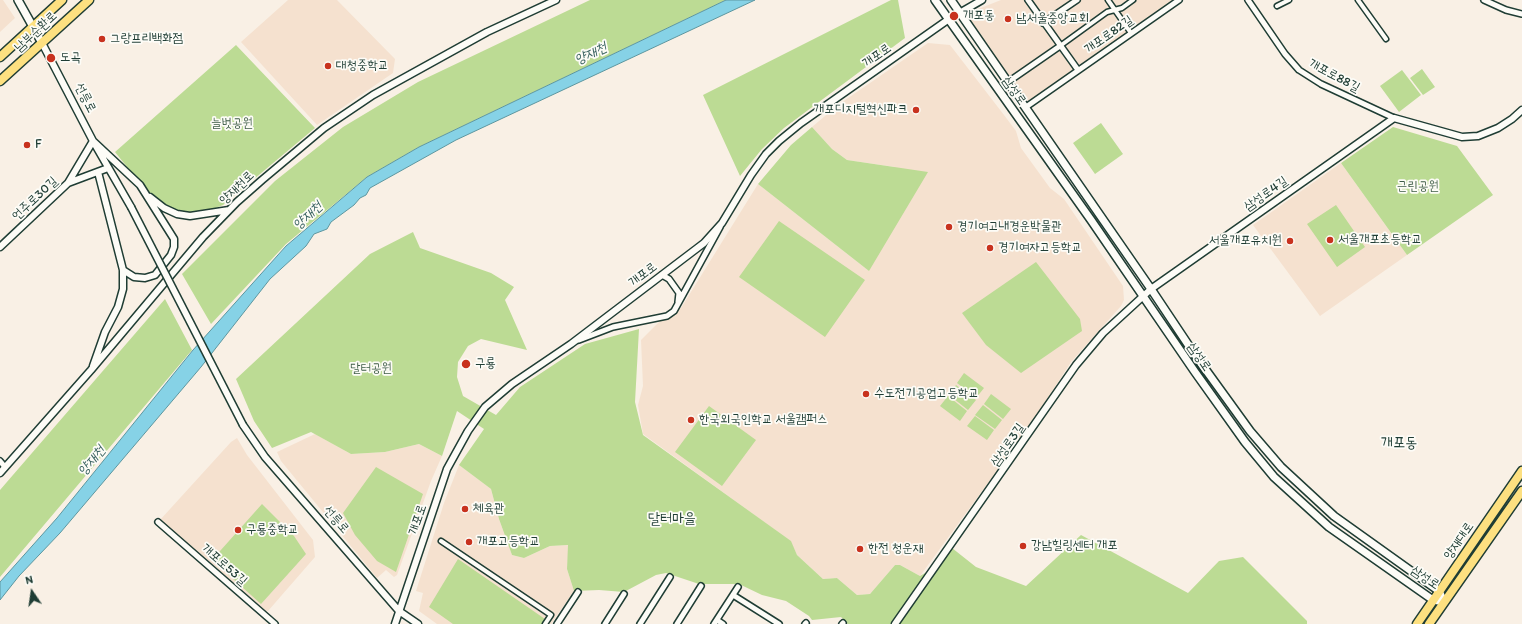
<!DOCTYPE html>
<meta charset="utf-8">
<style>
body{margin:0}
#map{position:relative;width:1522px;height:624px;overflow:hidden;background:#f9f0e5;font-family:Itim,sans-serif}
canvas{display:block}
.north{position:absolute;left:12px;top:572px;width:40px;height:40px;-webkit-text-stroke:3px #fdfcf7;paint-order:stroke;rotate:347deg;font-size:11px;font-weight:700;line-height:16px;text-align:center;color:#1f3d34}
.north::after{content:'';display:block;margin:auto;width:14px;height:18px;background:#1f3d34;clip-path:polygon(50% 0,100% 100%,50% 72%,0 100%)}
</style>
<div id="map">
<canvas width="1522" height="624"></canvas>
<div class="north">N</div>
</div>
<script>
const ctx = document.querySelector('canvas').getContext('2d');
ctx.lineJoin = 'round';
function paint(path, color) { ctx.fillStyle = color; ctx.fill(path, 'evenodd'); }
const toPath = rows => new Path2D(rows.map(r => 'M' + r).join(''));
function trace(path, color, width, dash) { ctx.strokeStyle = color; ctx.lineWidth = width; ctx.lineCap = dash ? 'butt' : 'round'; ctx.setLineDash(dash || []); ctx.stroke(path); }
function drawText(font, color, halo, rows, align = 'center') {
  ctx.font = font + ' Itim,"Poor Story",sans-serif'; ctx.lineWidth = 3.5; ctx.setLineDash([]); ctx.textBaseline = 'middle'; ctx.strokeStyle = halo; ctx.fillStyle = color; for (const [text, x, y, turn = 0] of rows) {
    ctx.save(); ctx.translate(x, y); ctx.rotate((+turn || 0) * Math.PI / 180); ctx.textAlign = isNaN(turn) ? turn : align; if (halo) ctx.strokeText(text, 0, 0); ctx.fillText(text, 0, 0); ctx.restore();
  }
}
const built = toPath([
 [0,0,3,0,15,18,0,32],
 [288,0,337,0,395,59,393,73,317,125,241,42],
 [1001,0,1176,0,1027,103,963,15],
 [928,43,950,45,1004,115,1016,131,1021,148,1050,188,1064,199,1123,286,1124,300,1121,306,1071,362,1029,427,920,576,900,565,895,565,870,594,857,595,837,578,823,579,797,555,790,541,643,434,638,405,643,386,641,340,661,320,681,308,758,184,869,271,895,167,847,160,832,149,812,127,838,105],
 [1341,163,1407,255,1320,316,1253,225],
 [315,434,351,454,385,452,419,444,442,456,431,481,397,575,394,577,386,570,377,578,281,461,277,452],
 [237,438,247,455,313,540,315,557,268,611,264,611,160,520,231,442],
 [459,465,491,489,499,519,512,555,524,558,550,546,569,545,567,569,574,591,551,624,437,624,419,611,423,593,416,591,444,503]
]);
const green = toPath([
 [590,0,726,0,419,147,367,177,286,244,211,324,182,274,275,181,343,127,418,82],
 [891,0,898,0,905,38,784,128,762,149,740,176,703,95],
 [236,45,315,128,223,205,206,212,184,215,157,204,115,152],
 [1422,69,1435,87,1423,95,1410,78],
 [1402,70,1421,95,1399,112,1380,86],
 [1101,123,1123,154,1095,174,1073,143],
 [812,127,832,149,847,160,928,172,869,271,758,184,791,145],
 [1393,127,1457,146,1493,195,1407,255,1341,163],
 [1336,205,1365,247,1337,267,1307,224],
 [779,221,865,280,825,337,739,277],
 [413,232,420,248,491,273,514,287,505,300,527,350,481,339,468,346,458,362,457,377,463,396,496,415,520,387,585,344,639,329,635,402,643,435,791,541,797,555,823,579,837,578,857,595,870,594,895,565,900,565,920,576,935,567,952,548,976,567,1026,586,1081,535,1188,593,1219,561,1243,557,1307,621,1307,624,848,624,841,617,812,620,809,616,786,601,762,595,739,584,699,584,666,573,656,575,624,592,599,590,574,591,567,569,568,545,550,546,524,558,512,555,499,519,491,489,459,465,484,429,457,411,442,456,419,444,385,452,351,454,311,432,272,448,254,421,236,379,370,254],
 [1036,262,1080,319,1082,331,1021,373,986,345,962,313],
 [165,299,192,350,0,577,0,490],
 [964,373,984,388,976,398,957,383],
 [956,385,976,400,968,410,949,395],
 [991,394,1011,409,1003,419,984,404],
 [948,396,967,411,960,421,940,406],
 [983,405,1002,420,995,429,975,415],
 [709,406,756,440,722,486,675,452],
 [975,416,994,430,987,440,967,426],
 [376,467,423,494,396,572,377,561,355,535,343,513],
 [262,504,294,536,306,554,261,604,212,560],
 [458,559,545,619,542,624,453,624,429,607]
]);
const water = toPath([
 [726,0,755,0,456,140,370,188,366,195,360,198,354,205,331,222,327,229,314,234,306,246,270,279,201,367,60,533,19,576,0,600,0,582,57,518,193,350,286,246,367,177,419,147,726,0]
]);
const pedestrian = toPath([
 [1108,0,1131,33],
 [1358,0,1386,39],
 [1277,6,1289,0],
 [1060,46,1107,12,1122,8,1133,0],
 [441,541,551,615,545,624]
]);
const minor = toPath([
 [1028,0,1078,70],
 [1248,0,1285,54,1299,70,1321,84,1394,118],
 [1484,0,1506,10,1522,14],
 [1043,23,1077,0],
 [1008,82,1060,46],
 [1026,107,1179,0],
 [662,275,669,279,679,293,678,302],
 [579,340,613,327,667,316,674,311,720,227],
 [0,461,5,467],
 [158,522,275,624],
 [733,595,779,624],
 [717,620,723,624],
 [557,624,578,592],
 [605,624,624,594],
 [640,624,670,577],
 [677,624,701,586],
 [714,624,738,587],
 [805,624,806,623],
 [842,624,843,623]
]);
const tertiary = toPath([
 [42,43,93,141,131,207],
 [93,141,140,185,174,239,174,247,171,255,155,275,145,278,134,277,123,270],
 [68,183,108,168],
 [150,197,164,208,177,214,190,216,229,210],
 [0,247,68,183,93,141],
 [93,366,105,332,118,307,123,289,123,270,98,172],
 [243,425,265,457,399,611,418,624],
 [0,473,91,370,203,237,237,202,262,180,324,128,373,95,487,32,556,0],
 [395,624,447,469,468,431,485,407,512,384,571,344,704,243,722,223,751,175,766,154,779,141,801,123,949,19,982,0],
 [895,624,1076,365,1103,333,1151,289,1394,118,1462,137,1478,136,1498,128,1512,119,1522,110]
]);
const secondary = toPath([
 [18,0,42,43],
 [935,0,1091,220,1195,372,1245,442,1274,477,1329,527,1433,600,1444,602],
 [951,0,1151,289,1195,355,1250,431,1281,467,1334,516,1439,591,1444,602]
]);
const primary = toPath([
 [0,57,62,0],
 [0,81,89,0],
 [1417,624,1522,471],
 [1429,624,1522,491]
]);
const tertiaryBridge = toPath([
 [131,207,243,425]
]);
const markers = [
 [954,16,5,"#c8321e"],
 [1008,19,4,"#c8321e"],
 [102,39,4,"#c8321e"],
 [51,58,5,"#c8321e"],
 [328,66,4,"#c8321e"],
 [916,110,4,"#c8321e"],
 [27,145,4,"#c8321e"],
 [949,227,4,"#c8321e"],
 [1330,240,4,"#c8321e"],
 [1290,241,4,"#c8321e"],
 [990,248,4,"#c8321e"],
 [466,364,5,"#c8321e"],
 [866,394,4,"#c8321e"],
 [691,420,4,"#c8321e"],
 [465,509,4,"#c8321e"],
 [238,530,4,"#c8321e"],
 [469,542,4,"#c8321e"],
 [1023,546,4,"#c8321e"],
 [860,549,4,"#c8321e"]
];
const poiNames = [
 ["개포동",963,16],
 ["남서울중앙교회",1016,19],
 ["그랑프리백화점",110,39],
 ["도곡",60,58],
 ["대청중학교",336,66],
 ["개포디지털혁신파크",908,110,"right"],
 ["F",35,145],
 ["경기여고내경운박물관",957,227],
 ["서울개포초등학교",1338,240],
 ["서울개포유치원",1282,241,"right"],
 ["경기여자고등학교",998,248],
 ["구룡",475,364],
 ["수도전기공업고등학교",874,394],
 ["한국외국인학교 서울캠퍼스",699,420],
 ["체육관",473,509],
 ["구룡중학교",246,530],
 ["개포고등학교",477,542],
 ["강남힐링센터 개포",1031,546],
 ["한전 청운재",868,549]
];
const streetNames = [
 ["남부순환로",36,32,-43],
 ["개포로82길",1109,35,-35],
 ["개포로",877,56,-35],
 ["개포로88길",1334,76,28],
 ["삼성로",1014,91,55],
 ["선릉로",85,98,63],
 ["양재천로",237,188,-43],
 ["삼성로4길",1266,194,-35],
 ["언주로30길",35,199,-43],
 ["개포로",643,275,-37],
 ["삼성로",1199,357,55],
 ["삼성로3길",1008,445,-55],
 ["선릉로",336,520,49],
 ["개포로",418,520,-71],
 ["양재대로",1459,541,-55],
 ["개포로53길",224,565,41],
 ["삼성로",1425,578,34]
];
const parkNames = [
 ["늘벗공원",232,124],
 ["근린공원",1418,187],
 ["달터공원",371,369]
];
const waterNames = [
 ["양재천",591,54,-25],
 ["양재천",308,216,-42],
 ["양재천",92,461,-50]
];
const quarterNames = [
 ["개포동",1399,443],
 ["달터마을",672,519]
];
paint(built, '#f5e1cf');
paint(green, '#bcdb94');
paint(water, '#86d2e6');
trace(water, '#5d969f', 1);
trace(pedestrian, '#1f3d34', 7);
trace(minor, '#1f3d34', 8);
trace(tertiary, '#1f3d34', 9);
trace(secondary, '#1f3d34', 10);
trace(primary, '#1f3d34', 11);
trace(pedestrian, '#fdfcf7', 4);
trace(minor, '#fdfcf7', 5);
trace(tertiary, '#fdfcf7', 6);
trace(secondary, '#fdfcf7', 7);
trace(primary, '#fde080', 8);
trace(tertiaryBridge, '#1f3d34', 9, []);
trace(tertiaryBridge, '#fdfcf7', 6);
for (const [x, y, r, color] of markers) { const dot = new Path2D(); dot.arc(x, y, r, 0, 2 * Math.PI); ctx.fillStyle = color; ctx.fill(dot); trace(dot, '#fdfcf7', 1.5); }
drawText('13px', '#1f3d34', '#fdfcf7', poiNames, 'left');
drawText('13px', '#1f3d34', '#fdfcf7', streetNames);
drawText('13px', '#3e5d47', '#fdfcf7', parkNames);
drawText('italic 14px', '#396260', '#fdfcf7', waterNames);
drawText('15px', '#1f3d34', '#fdfcf7', quarterNames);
</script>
